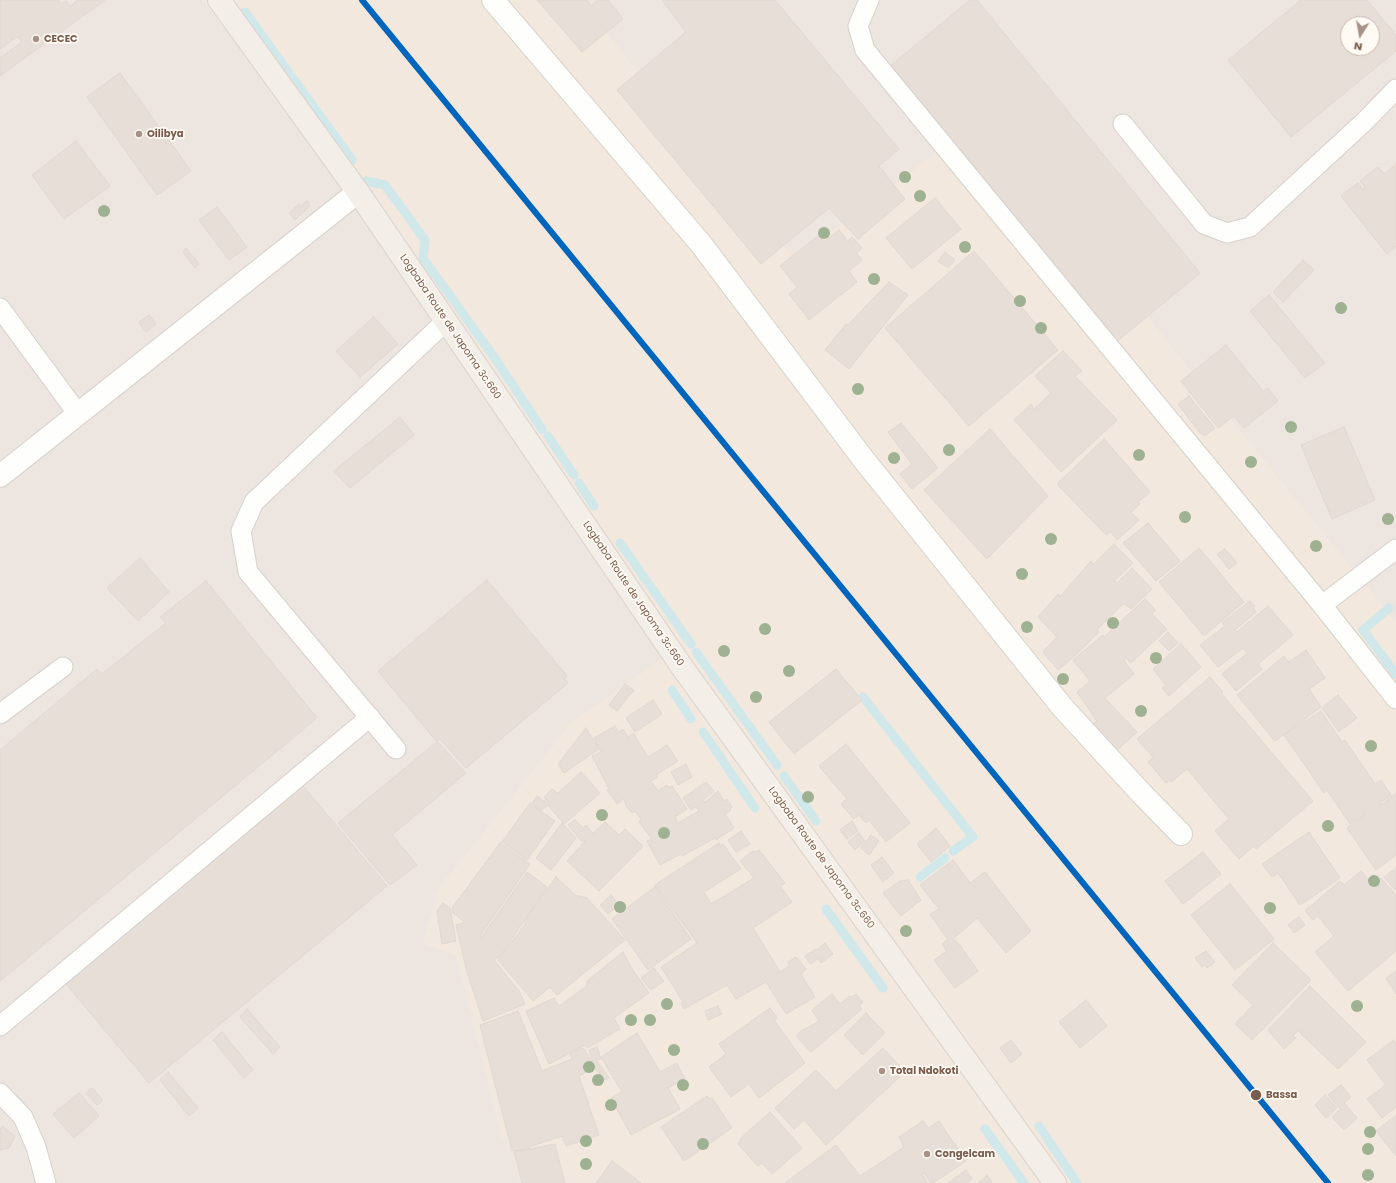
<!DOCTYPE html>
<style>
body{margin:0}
#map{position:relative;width:1396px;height:1183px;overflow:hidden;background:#f9f5f0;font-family:Poppins,sans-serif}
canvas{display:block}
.north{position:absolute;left:1340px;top:16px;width:40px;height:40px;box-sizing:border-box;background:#fffaf3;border:1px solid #cabbb1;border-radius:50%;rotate:191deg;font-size:11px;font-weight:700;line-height:16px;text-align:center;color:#7a5c4d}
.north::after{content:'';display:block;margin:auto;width:14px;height:18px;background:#a69286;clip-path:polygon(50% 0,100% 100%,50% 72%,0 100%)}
</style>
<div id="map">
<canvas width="1396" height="1183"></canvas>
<div class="north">N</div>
</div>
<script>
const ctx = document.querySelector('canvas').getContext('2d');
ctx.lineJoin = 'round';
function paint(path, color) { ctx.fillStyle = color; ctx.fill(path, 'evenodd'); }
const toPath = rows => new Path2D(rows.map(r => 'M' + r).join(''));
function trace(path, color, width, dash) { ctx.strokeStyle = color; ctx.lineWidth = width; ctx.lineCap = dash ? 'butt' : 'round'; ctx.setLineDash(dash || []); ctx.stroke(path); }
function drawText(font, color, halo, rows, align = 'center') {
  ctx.font = font + ' Poppins,sans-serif'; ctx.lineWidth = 3.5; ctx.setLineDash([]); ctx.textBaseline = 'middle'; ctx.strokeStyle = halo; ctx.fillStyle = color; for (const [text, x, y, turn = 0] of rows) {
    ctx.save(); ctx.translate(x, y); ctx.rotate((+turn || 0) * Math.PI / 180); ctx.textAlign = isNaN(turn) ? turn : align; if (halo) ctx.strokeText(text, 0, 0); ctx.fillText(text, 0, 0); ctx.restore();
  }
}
const residential = toPath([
 [0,0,1396,0,1396,1183,0,1183],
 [1348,24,1372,24,1372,48,1348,48]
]);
const industrial = toPath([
 [0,0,202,0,373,224,670,653,572,722,438,889,423,944,456,955,501,1136,512,1151,519,1183,0,1183],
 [579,0,1396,0,1396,622,984,116,795,259],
 [1348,24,1372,24,1372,48,1348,48]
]);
const stream = toPath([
 [245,12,352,160],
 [366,181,385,185,425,240,423,258,494,357,542,429],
 [548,436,574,475],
 [579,483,594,506],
 [620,543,691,644],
 [1389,608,1363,630,1396,674],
 [696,652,777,765],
 [672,690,691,719],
 [863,697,973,837,953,851],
 [703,732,721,758],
 [724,763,755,808],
 [784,776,816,821],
 [920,877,945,858],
 [826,909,883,988],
 [1039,1126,1077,1183],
 [985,1129,1024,1183]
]);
const building = toPath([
 [0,0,58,0,62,4,66,1,70,6,78,0,105,0,0,76,0,58,22,42,18,36,0,49,0,0],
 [537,0,587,0,591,6,598,0,608,0,623,19,582,52,537,0],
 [662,0,775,0,899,149,879,166,905,199,858,239,829,208,761,264,617,90,686,32,662,0],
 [970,0,977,0,1200,273,1115,343,889,67,970,0],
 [1301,0,1367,0,1396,35,1396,51,1291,137,1228,60,1301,0],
 [1348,24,1372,24,1372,48,1348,48,1348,24],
 [120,73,191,171,157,195,87,97,120,73],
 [76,141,110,186,64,219,32,175,76,141],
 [1396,164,1396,246,1387,254,1341,196,1358,183,1363,190,1365,187,1360,181,1378,167,1384,174,1396,164],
 [935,198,961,229,912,269,886,238,935,198],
 [307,201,310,206,295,220,289,213,299,204,301,206,307,201],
 [217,207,247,247,229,260,199,220,217,207],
 [839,230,848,241,852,237,862,248,857,253,862,260,849,271,857,282,809,320,789,294,797,287,780,266,819,235,824,242,839,230],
 [186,248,199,264,195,268,183,252,186,248],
 [974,251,1058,350,969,426,885,328,974,251],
 [945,252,955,260,948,268,938,261,945,252],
 [1303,260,1314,270,1283,302,1273,292,1303,260],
 [889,282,908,295,849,369,825,350,846,324,848,325,889,282],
 [1269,295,1325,363,1305,378,1250,311,1269,295],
 [149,315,156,324,146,332,139,322,149,315],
 [374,317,398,344,360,377,336,351,374,317],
 [1226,345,1263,391,1268,388,1278,401,1244,428,1234,416,1218,428,1181,381,1226,345],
 [1063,351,1082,371,1075,376,1117,420,1061,472,1014,420,1031,404,1034,409,1051,393,1035,376,1063,351],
 [1189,396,1215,428,1205,436,1199,432,1178,404,1189,396],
 [400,417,414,435,350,488,334,471,400,417],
 [901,423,938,468,912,489,900,474,912,464,888,432,901,423],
 [1344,427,1375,500,1332,519,1301,445,1344,427],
 [990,429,1048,496,987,559,924,490,990,429],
 [1104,439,1150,492,1138,502,1140,504,1131,512,1139,520,1117,540,1111,532,1106,535,1057,484,1104,439],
 [1148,523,1180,561,1156,581,1123,543,1148,523],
 [1114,544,1133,563,1114,581,1117,583,1132,568,1152,589,1131,609,1124,603,1097,630,1099,632,1076,655,1058,670,1043,652,1057,637,1038,617,1058,594,1060,597,1091,561,1094,564,1114,544],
 [1199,548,1244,602,1204,636,1159,582,1199,548],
 [1225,549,1237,563,1229,569,1217,554,1225,549],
 [140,558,169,592,138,621,107,588,140,558],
 [487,580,567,676,564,678,568,683,466,768,440,739,437,741,466,773,392,835,417,865,390,885,338,823,437,742,378,671,487,580],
 [206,581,317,718,0,981,0,750,97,669,102,674,166,623,160,617,206,581],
 [1145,599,1156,610,1152,614,1167,629,1131,663,1126,658,1124,661,1134,674,1105,698,1137,732,1115,752,1092,725,1097,721,1077,692,1090,681,1073,660,1103,635,1104,637,1145,599],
 [1250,601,1255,606,1253,608,1256,612,1235,630,1237,632,1268,606,1293,635,1258,664,1262,669,1236,691,1222,674,1247,653,1243,648,1218,667,1200,645,1225,626,1222,623,1250,601],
 [1168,632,1178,643,1169,651,1159,641,1168,632],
 [1181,644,1201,667,1169,696,1162,688,1166,685,1153,669,1181,644],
 [1306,650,1325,678,1309,689,1321,707,1275,741,1237,695,1284,656,1289,662,1306,650],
 [836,669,862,700,794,754,769,722,836,669],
 [1210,677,1223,692,1221,693,1313,801,1256,849,1254,846,1239,859,1215,831,1229,819,1187,769,1171,782,1170,780,1166,783,1148,762,1153,757,1137,739,1210,677],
 [625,684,634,690,617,711,609,705,625,684],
 [1338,695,1357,718,1339,732,1322,708,1338,695],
 [653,700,662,714,635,732,626,718,653,700],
 [1321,711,1342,742,1345,740,1375,784,1381,780,1391,795,1380,803,1381,805,1396,793,1396,855,1376,870,1347,828,1365,816,1364,815,1350,824,1327,790,1324,793,1284,735,1321,711],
 [615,726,619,732,623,729,628,737,633,733,648,757,667,745,678,761,656,775,658,777,651,781,658,791,667,785,669,788,672,786,687,809,675,817,678,823,699,811,696,807,691,810,683,798,706,782,714,791,703,800,705,802,718,791,724,801,727,799,732,807,730,809,731,810,725,814,734,828,716,840,715,838,682,856,681,854,660,865,647,841,652,839,639,822,641,819,635,811,632,813,626,806,624,799,617,804,607,790,609,789,592,756,601,752,594,738,615,726],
 [586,728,599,749,564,773,558,764,586,728],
 [846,744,910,823,886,842,869,820,866,823,859,815,854,819,841,804,847,799,819,766,846,744],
 [686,764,692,777,678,785,671,772,686,764],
 [581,772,600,793,564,824,548,805,542,810,532,803,537,796,544,801,546,799,544,797,552,789,558,793,581,772],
 [303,786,387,886,149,1083,66,984,303,786],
 [530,803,555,821,527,860,502,842,530,803],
 [575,820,583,828,586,825,592,832,592,834,605,822,619,835,625,829,643,846,599,891,567,861,585,841,584,840,582,842,568,825,575,820],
 [852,821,858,831,847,839,840,830,852,821],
 [562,823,576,838,551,870,536,858,562,823],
 [936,828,950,846,931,862,917,844,936,828],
 [741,831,750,844,736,852,728,840,741,831],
 [1309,832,1340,878,1300,905,1278,873,1272,877,1262,864,1309,832],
 [859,833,865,841,855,850,848,842,859,833],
 [871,835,879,841,869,855,861,848,871,835],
 [500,843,530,864,480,936,481,938,527,872,547,887,500,956,494,960,519,991,525,1004,483,1021,467,972,456,925,465,922,453,913,452,908,500,843],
 [719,843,720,846,723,844,741,869,704,892,711,904,754,878,740,861,753,851,755,852,759,850,785,883,780,886,792,902,753,928,780,972,790,966,788,962,796,957,806,969,801,974,815,997,786,1014,766,982,736,999,727,985,684,1009,681,1003,683,1002,661,967,697,943,655,885,719,843],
 [1203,852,1221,874,1183,904,1165,881,1203,852],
 [882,857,894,873,883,882,871,865,882,857],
 [953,860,970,883,985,872,1031,931,1006,953,977,918,953,939,960,945,978,971,955,988,934,960,947,951,942,944,948,940,930,914,939,909,920,885,953,860],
 [1396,868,1396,891,1384,877,1396,868],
 [1361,871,1373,885,1381,878,1396,895,1396,951,1348,991,1315,952,1334,936,1318,916,1313,920,1305,911,1340,881,1344,885,1361,871],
 [556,877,575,895,587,898,625,940,557,995,550,987,533,1001,498,960,526,923,524,922,556,877],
 [908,880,921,900,901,916,883,893,900,881,908,880],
 [1230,884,1274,939,1235,970,1191,915,1230,884],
 [655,887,691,939,648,970,612,919,655,887],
 [611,895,619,905,608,914,600,905,611,895],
 [443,903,450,908,456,941,442,944,437,911,443,903],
 [1299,917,1305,925,1294,933,1288,925,1299,917],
 [825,943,833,954,821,963,818,959,810,964,805,956,816,949,817,950,825,943],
 [1273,943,1311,980,1252,1040,1235,1024,1253,1005,1232,985,1273,943],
 [1206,951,1215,962,1207,968,1205,965,1202,967,1195,958,1206,951],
 [623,952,631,967,649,993,614,1018,620,1029,587,1048,585,1045,549,1064,526,1011,554,998,559,1006,587,986,587,981,623,952],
 [654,968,664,981,651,990,641,978,654,968],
 [1396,971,1396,994,1386,978,1396,971],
 [1310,986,1366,1042,1338,1069,1298,1031,1293,1036,1296,1038,1284,1049,1268,1030,1310,986],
 [832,994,840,1004,850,996,851,997,856,994,863,1002,859,1006,862,1009,811,1052,796,1036,802,1030,811,1026,819,1021,812,1010,832,994],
 [1086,1000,1107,1026,1080,1048,1059,1022,1086,1000],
 [718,1006,722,1014,708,1020,705,1011,718,1006],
 [770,1008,777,1018,774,1020,805,1063,759,1098,749,1084,731,1097,709,1067,726,1054,719,1044,770,1008],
 [247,1009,280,1047,273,1054,240,1017,247,1009],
 [518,1011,542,1071,572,1059,570,1053,583,1048,594,1064,597,1061,609,1078,605,1080,595,1068,579,1076,599,1135,566,1146,562,1136,529,1147,530,1149,512,1151,480,1025,518,1011],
 [866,1013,885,1033,863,1055,844,1035,866,1013],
 [222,1032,253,1070,244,1078,213,1040,222,1032],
 [637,1033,660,1072,677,1063,685,1079,668,1088,680,1109,631,1135,611,1098,622,1092,601,1057,637,1033],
 [1011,1040,1022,1054,1011,1063,1000,1048,1011,1040],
 [1394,1040,1396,1043,1396,1107,1382,1118,1367,1099,1386,1085,1367,1060,1394,1040],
 [597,1047,601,1059,593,1062,589,1050,597,1047],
 [883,1048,905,1072,826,1145,804,1120,794,1129,775,1108,816,1070,836,1091,883,1048],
 [168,1072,198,1108,189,1116,160,1080,168,1072],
 [1341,1085,1351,1097,1339,1108,1328,1095,1341,1085],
 [92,1088,103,1100,97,1105,86,1093,92,1088],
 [79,1093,99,1116,74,1138,53,1114,79,1093],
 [1325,1095,1337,1108,1326,1118,1315,1105,1325,1095],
 [707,1096,709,1099,712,1098,732,1128,684,1161,661,1127,707,1096],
 [1345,1104,1357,1118,1344,1130,1332,1117,1345,1104],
 [770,1112,802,1148,772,1174,762,1163,758,1166,738,1144,741,1140,740,1139,770,1112],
 [1396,1115,1396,1156,1376,1131,1396,1115],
 [923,1121,928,1128,939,1121,966,1161,933,1183,931,1183,924,1173,922,1174,928,1183,785,1183,836,1145,860,1176,904,1147,899,1137,923,1121],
 [2,1126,15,1136,9,1148,0,1150,0,1129,2,1126],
 [555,1144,565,1183,522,1183,514,1152,555,1144],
 [612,1161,641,1183,596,1183,612,1161],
 [966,1170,972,1179,967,1183,948,1183,966,1170],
 [987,1175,992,1182,978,1183,982,1180,987,1175]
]);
const lane = toPath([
 [869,0,858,26,865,50,1322,605,1396,699],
 [1123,124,1204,224,1227,233,1250,227,1364,122,1396,89],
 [0,308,78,414],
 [1322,605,1396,549],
 [0,714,63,667],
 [396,749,248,572,241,531,254,502,446,321],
 [0,1026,370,717],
 [0,1093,23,1117,36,1147,46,1183]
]);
const street = toPath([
 [493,0,701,244,864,460,1063,708,1142,794,1181,834]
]);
const secondary = toPath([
 [0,476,358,192]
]);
const primary = toPath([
 [219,0,358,192,682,667,1055,1183]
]);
const rail1 = toPath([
 [362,0,1328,1183]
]);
const trees = [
 [905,177],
 [920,196],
 [104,211],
 [824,233],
 [965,247],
 [874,279],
 [1020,301],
 [1341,308],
 [1041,328],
 [858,389],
 [1291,427],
 [949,450],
 [1139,455],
 [894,458],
 [1251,462],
 [1185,517],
 [1388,519],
 [1051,539],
 [1316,546],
 [1022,574],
 [1113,623],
 [1027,627],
 [765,629],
 [724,651],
 [1156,658],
 [789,671],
 [1063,679],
 [756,697],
 [1141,711],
 [1371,746],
 [808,797],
 [602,815],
 [1328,826],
 [664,833],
 [1374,881],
 [620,907],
 [1270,908],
 [906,931],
 [667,1004],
 [1357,1006],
 [631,1020],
 [650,1020],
 [674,1050],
 [589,1067],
 [598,1080],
 [683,1085],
 [611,1105],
 [1370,1132],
 [586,1141],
 [703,1144],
 [1368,1149],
 [586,1164],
 [1368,1175]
];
const markers = [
 [36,39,4,"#a69286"],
 [139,134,4,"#a69286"],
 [882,1071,4,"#a69286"],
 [1256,1095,6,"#7a5c4d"],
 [927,1154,4,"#a69286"]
];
const poiNames = [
 ["CECEC",44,39],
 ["Oilibya",147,134],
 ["Total Ndokoti",890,1071],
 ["Congelcam",935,1154]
];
const streetNames = [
 ["Logbaba Route de Japoma 3c.660",450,327,56],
 ["Logbaba Route de Japoma 3c.660",633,594,56],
 ["Logbaba Route de Japoma 3c.660",821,858,54]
];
const stopNames = [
 ["Bassa",1266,1095]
];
paint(residential, '#f2e8de');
paint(industrial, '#ede5e0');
trace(stream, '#d0e8ea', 9);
paint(building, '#e6ded7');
trace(building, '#e2d8d2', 1);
trace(lane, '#d7d1cb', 21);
trace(street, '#d7d1cb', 24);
trace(secondary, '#d9d2cb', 24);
trace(primary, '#dad1cc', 24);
trace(lane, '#fefefd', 19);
trace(street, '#fefefd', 22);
trace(secondary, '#fefefd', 22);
trace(primary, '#f3eee8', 22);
trace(rail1, '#0065bd', 6);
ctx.fillStyle = '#9eb190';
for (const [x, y] of trees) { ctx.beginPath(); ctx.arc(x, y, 6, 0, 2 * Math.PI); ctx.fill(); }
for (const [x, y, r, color] of markers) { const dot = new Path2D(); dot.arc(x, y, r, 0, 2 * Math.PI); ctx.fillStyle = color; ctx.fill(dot); trace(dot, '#fffaf3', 1.5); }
drawText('bold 10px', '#7a5c4d', '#fffaf3', poiNames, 'left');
drawText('10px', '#7a5c4d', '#fffaf3', streetNames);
drawText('bold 10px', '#7a5c4d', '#fffaf3', stopNames, 'left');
</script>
